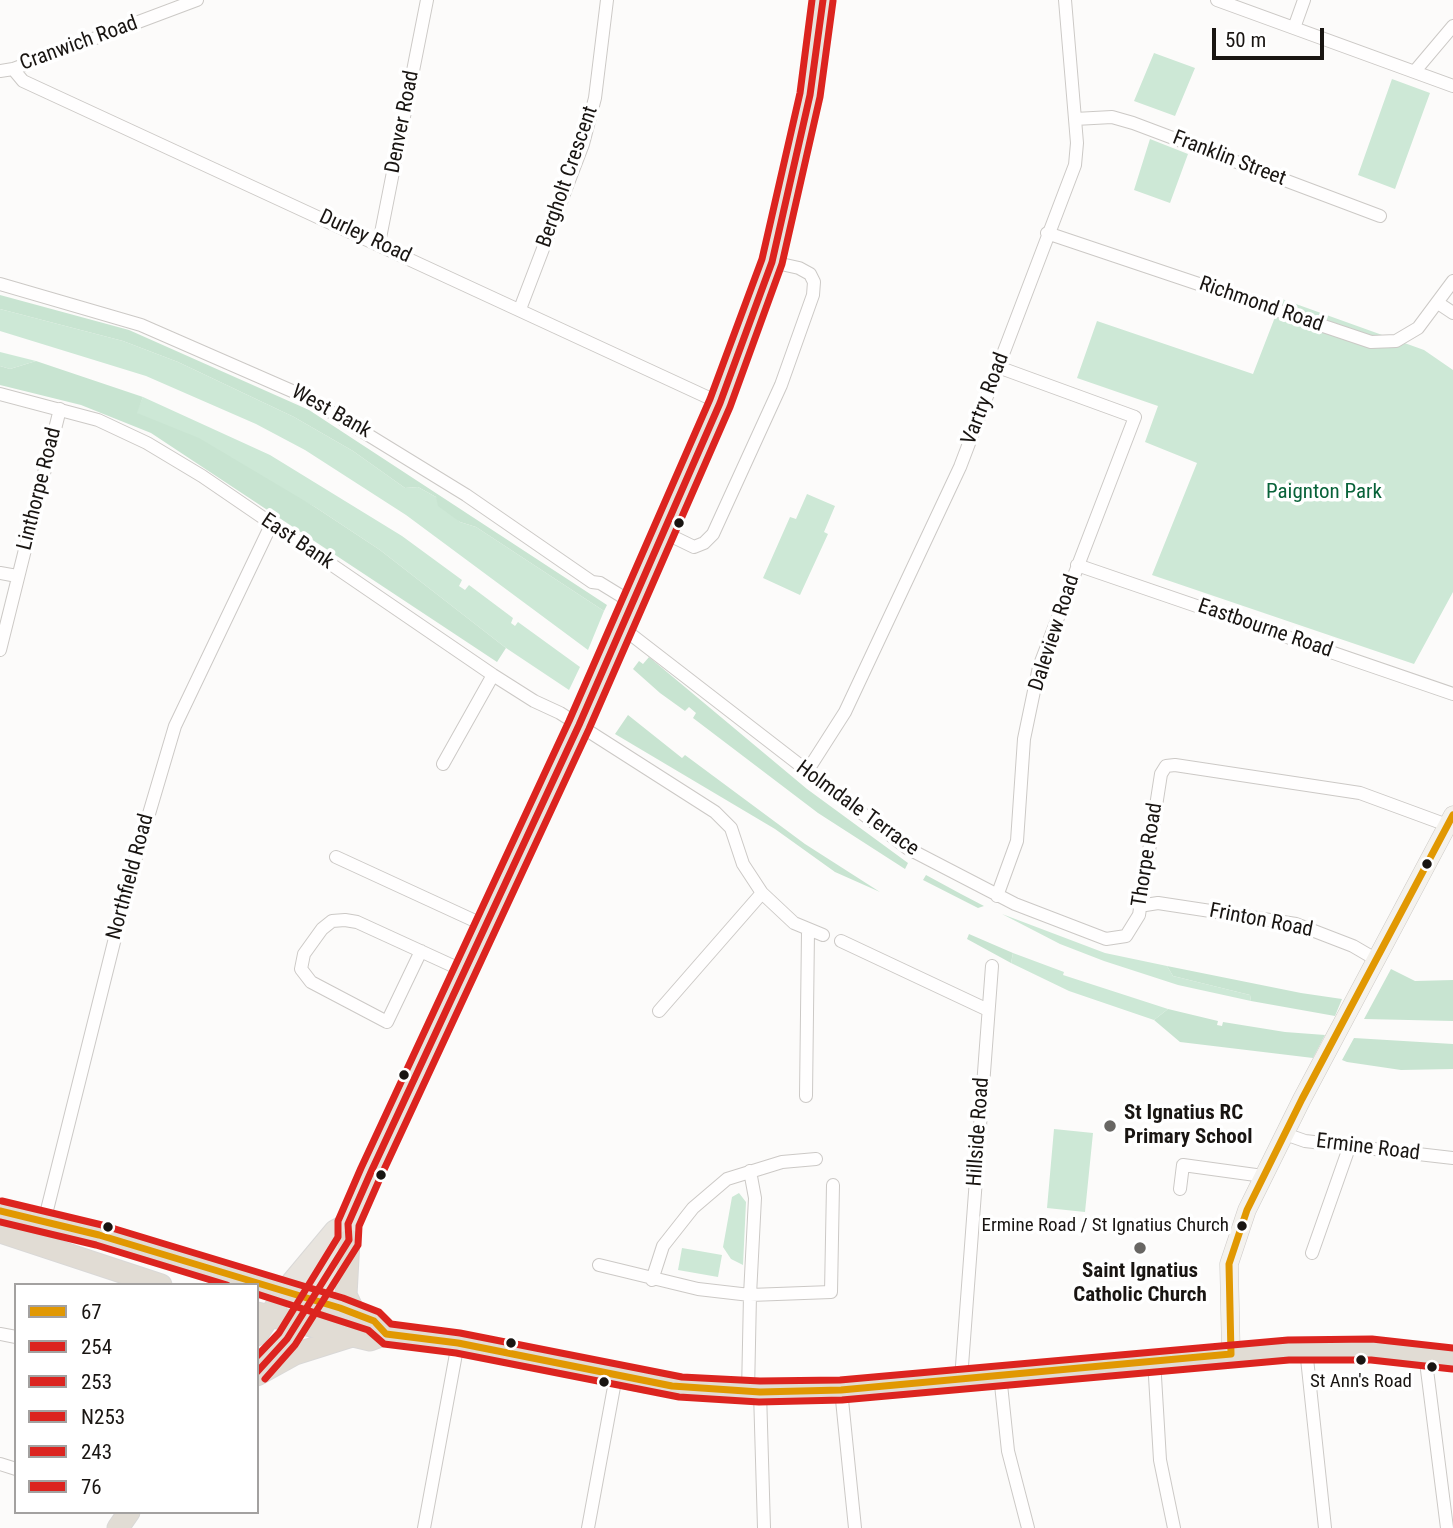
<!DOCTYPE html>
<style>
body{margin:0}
#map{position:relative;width:1453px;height:1528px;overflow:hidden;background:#fcfbfa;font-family:"Roboto Condensed",sans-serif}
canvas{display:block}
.legend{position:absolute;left:14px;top:1283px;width:245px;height:231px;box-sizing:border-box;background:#fff;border:2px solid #a3a1a0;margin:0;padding:9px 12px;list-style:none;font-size:21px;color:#191512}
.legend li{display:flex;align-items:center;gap:14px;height:35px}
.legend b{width:35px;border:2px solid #a3a1a0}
.scale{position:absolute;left:1212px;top:28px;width:112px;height:32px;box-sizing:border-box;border:4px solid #191512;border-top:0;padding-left:9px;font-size:21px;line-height:24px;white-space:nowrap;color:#191512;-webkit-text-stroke:5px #fff;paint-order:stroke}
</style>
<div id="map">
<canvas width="1453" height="1528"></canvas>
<ul class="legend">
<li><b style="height:9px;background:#e19802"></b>67</li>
<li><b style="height:9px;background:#dc241f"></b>254</li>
<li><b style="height:9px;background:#dc241f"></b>253</li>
<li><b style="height:9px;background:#dc241f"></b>N253</li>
<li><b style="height:9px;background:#dc241f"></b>243</li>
<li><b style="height:9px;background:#dc241f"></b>76</li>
</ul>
<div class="scale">50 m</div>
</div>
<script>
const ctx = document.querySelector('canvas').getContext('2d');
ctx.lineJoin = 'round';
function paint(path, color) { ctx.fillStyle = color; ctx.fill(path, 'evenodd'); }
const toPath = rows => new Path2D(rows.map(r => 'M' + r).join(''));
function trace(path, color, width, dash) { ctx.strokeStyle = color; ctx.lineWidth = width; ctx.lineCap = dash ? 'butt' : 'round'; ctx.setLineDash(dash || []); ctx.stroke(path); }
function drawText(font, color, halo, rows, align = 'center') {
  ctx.font = font + ' "Roboto Condensed",sans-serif'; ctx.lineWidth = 7; ctx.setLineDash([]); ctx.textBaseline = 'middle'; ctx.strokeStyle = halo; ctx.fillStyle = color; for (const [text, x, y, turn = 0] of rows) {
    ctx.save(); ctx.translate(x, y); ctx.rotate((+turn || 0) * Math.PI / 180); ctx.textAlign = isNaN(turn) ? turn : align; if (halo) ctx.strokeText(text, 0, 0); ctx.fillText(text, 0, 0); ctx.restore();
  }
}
const green = toPath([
 [1154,53,1195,68,1175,116,1134,101],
 [1392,79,1430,93,1395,189,1358,175],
 [1150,139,1188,154,1170,203,1134,190],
 [1282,299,1424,350,1453,370,1453,592,1414,664,1152,575,1197,463,1145,442,1158,406,1077,378,1097,321,1253,374],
 [0,309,123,341,178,362,294,417,353,451,405,488,418,487,436,497,460,522,476,527,604,611,588,650,406,515,305,450,256,424,146,376,0,331],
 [0,352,36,361,10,369,0,366],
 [143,397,270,455,402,536,462,580,459,586,465,590,469,585,513,618,511,623,515,626,518,622,580,667,569,690,506,648,380,550,315,507,136,413],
 [807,494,835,506,824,532,828,534,800,595,763,578,790,517,796,519],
 [1002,914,1105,953,1167,966,1173,976,1250,995,1251,1001,1178,985,1104,961,1060,944],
 [1013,953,1064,972,1063,975,1168,1009,1154,1020,1069,991,1011,963],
 [1054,1129,1093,1133,1085,1212,1047,1208],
 [739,1193,746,1202,743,1265,731,1259,723,1247,732,1197],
 [682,1248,722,1255,718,1277,678,1270]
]);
const forest = toPath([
 [0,295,129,330,309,410,607,605,604,611,476,527,460,522,438,506,436,497,418,487,405,488,353,451,294,417,178,362,123,341,0,309],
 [36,361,143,397,137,413,199,438,315,507,380,550,506,648,497,662,151,433,81,405,0,385,0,366,10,369],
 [649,657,807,789,908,863,905,869,818,813,693,718,696,713,689,707,685,711,660,693,633,669,639,661,643,664],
 [628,715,682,758,685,755,805,844,880,892,835,872,775,829,615,734],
 [926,875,961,894,984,906,978,908,923,880],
 [969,934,1013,953,1011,963,967,939],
 [1167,966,1301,993,1342,999,1335,1016,1251,1001,1250,995,1173,976],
 [1391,969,1415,981,1453,980,1453,1021,1364,1019],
 [1168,1009,1218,1021,1217,1025,1222,1026,1223,1022,1285,1032,1325,1035,1313,1058,1180,1042,1154,1020],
 [1354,1038,1453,1044,1453,1069,1401,1070,1347,1062,1342,1060]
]);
const minor = toPath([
 [1217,0,1453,86],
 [1294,28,1304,0],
 [13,69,23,81,720,403],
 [0,71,13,69,197,0],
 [1415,71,1453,26],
 [1075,119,1112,117,1133,123,1380,216],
 [1047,233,1371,342,1396,341,1418,328,1453,281],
 [379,243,427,0],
 [0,284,141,325,308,398,466,495,592,582,600,583,631,602],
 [1438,303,1453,313],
 [520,309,583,144,595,98,607,0],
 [0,394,98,420,147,443,202,476,493,675,534,701,560,713,715,812,731,828,743,864,762,893,794,923,823,935],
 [663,532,694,547,704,543,713,534,781,385,813,295,814,282,810,274,799,268,772,262],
 [1077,565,1453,694],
 [0,573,17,576],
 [620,626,907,848,1015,904,1106,939,1126,936,1139,915,1161,774,1166,766,1175,765,1360,793,1447,825],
 [0,650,60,409],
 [443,764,493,675],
 [806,773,845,712,960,467,1075,165,1077,143,1065,0],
 [336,857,486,926],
 [997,896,1017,841,1024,739,1039,667,1135,417,998,367],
 [1139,906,1158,903,1296,924,1353,946,1377,960],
 [841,941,988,1010],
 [421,951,387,1022,311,982,301,969,304,954,322,929,332,921,345,920,357,922,464,971],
 [659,1011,762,893],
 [806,1096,808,931],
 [1285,1134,1305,1141,1453,1158],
 [1180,1189,1183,1165,1263,1176],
 [38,1246,130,878,175,726,271,525],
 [1312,1253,1350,1145],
 [599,1265,698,1289,750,1295,755,1198,750,1171],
 [652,1280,663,1246,693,1208,727,1179,782,1162,816,1159],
 [0,1334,16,1337],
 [1306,1349,1325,1528],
 [1425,1354,1447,1528],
 [1154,1360,1160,1460,1174,1528],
 [1000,1375,1008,1451,1028,1528],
 [961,1379,992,966],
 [841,1390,855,1528],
 [748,1392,750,1295,831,1292,833,1185],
 [760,1392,764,1528],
 [0,1464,16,1469],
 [424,1528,458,1343],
 [588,1528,616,1376]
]);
const secondary = toPath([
 [1231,1354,1229,1264,1247,1210,1302,1099,1453,815]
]);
const primary = toPath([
 [284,1292,335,1231,348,1224],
 [312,1300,349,1240,348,1224,579,725,735,367,759,302,782,218,810,95,823,0]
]);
const trunk = toPath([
 [0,1211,99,1235,340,1308,374,1321,386,1334],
 [0,1232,161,1285],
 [349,1240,346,1295,355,1314],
 [257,1313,370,1340,386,1334,439,1340,645,1382,748,1392,841,1390,1288,1350,1372,1349,1453,1359],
 [257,1335,276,1306],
 [263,1365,287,1339,304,1314],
 [257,1375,295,1354,352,1336],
 [118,1528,129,1512]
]);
const bus1 = toPath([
 [0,1211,99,1235,340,1308,374,1321,386,1334,458,1343,672,1386,760,1392,841,1390,1231,1354],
 [1231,1354,1229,1264,1247,1210,1302,1099,1453,815]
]);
const bus2 = toPath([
 [257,1372,287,1339,349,1240,348,1224,371,1172,579,725,720,403,772,262,810,95,823,0]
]);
const bus3 = toPath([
 [265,1379,295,1345,358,1245,359,1226,381,1176,589,729,730,407,782,264,820,97,833,1]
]);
const bus4 = toPath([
 [257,1356,279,1333,338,1237,338,1221,361,1168,569,721,710,399,762,259,800,93,812,0]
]);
const bus5 = toPath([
 [0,1222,96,1245,227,1285],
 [257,1294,368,1330,384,1344,456,1353,679,1397,759,1402,842,1400,1289,1360,1371,1360,1452,1369]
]);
const bus6 = toPath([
 [2,1201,102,1225,343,1298,379,1312,391,1324,460,1333,682,1377,760,1381,840,1380,1288,1340,1372,1339,1453,1348]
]);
const markers = [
 [679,523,6,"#191512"],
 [1427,864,6,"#191512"],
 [404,1075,6,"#191512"],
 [1110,1126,7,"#686663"],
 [381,1175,6,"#191512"],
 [1242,1226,6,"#191512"],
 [108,1227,6,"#191512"],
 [1140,1248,7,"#686663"],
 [511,1343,6,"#191512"],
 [1361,1360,6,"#191512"],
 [1432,1367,6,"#191512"],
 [604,1382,6,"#191512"]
];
const busNames = [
 ["Ermine Road / St Ignatius Church",1229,1226],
 ["St Ann's Road",1361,1382,"center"]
];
const streetNames = [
 ["Cranwich Road",79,44,-20],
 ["Denver Road",403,122,-79],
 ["Franklin Street",1229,159,21],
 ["Bergholt Crescent",568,177,-71],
 ["Durley Road",365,237,25],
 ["Richmond Road",1261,305,19],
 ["Vartry Road",986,399,-69],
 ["West Bank",331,412,29],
 ["Linthorpe Road",40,489,-76],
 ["East Bank",297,542,34],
 ["Eastbourne Road",1265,629,19],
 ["Daleview Road",1055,633,-72],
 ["Holmdale Terrace",857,809,36],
 ["Thorpe Road",1148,855,-81],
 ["Northfield Road",131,877,-75],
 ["Frinton Road",1261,921,11],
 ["Hillside Road",979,1132,-86],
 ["Ermine Road",1368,1148,7]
];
const parkNames = [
 ["Paignton Park",1324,493]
];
const poiNames = [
 ["St Ignatius RC",1124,1114],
 ["Primary School",1124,1138],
 ["Saint Ignatius",1140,1272,"center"],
 ["Catholic Church",1140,1296,"center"]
];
paint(green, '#cde8d6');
paint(forest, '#c8e4d1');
trace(minor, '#ccc9c6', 14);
trace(secondary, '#ccc9c6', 19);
trace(primary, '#d9d8d7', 23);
trace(trunk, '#d9d8d7', 23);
trace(minor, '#fffefe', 12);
trace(secondary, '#f4f2ee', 18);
trace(primary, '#e8e4de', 21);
trace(trunk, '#e1dcd4', 21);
trace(bus1, '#e19802', 7);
trace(bus2, '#dc241f', 7);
trace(bus3, '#dc241f', 7);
trace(bus4, '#dc241f', 7);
trace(bus5, '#dc241f', 7);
trace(bus6, '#dc241f', 7);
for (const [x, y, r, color] of markers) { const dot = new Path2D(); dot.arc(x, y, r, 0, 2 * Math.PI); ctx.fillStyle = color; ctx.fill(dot); trace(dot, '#fff', 2.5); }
drawText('19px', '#191512', '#fff', busNames, 'right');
drawText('21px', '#191512', '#fff', streetNames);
drawText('21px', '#086239', '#fff', parkNames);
drawText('bold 21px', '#191512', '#fff', poiNames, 'left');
</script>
